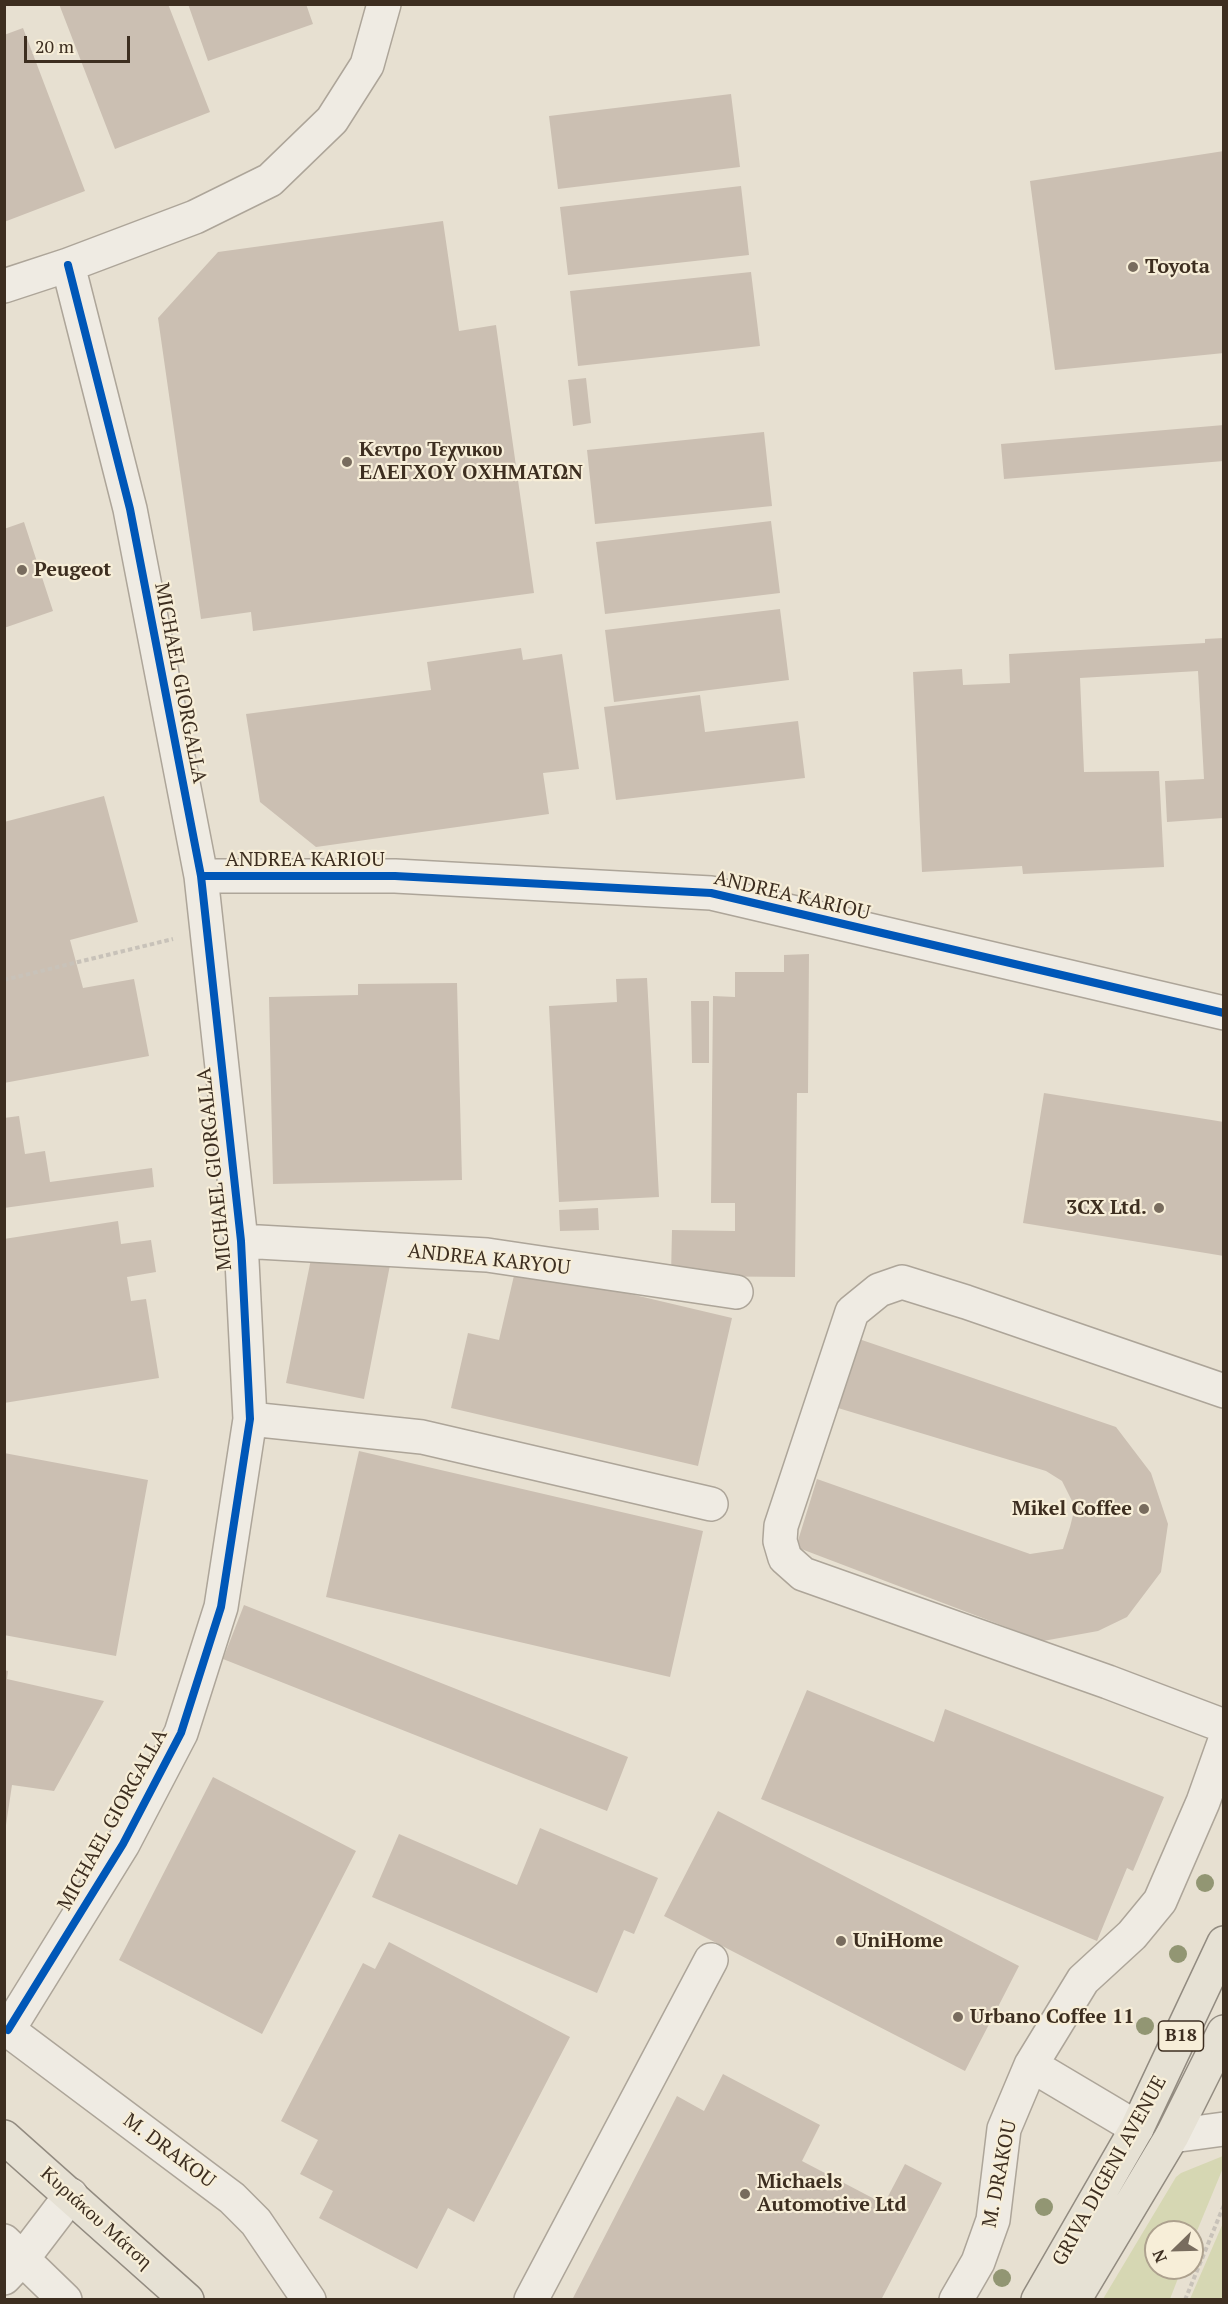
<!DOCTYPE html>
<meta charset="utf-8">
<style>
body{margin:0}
#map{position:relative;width:1228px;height:2304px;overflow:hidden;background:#e7e0d1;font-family:"PT Serif",serif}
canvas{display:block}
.frame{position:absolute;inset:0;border:6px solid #3d2e20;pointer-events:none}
.north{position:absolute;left:1144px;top:2220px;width:60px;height:60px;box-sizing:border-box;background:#f7eed8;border:2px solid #ada18e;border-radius:50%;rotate:247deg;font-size:16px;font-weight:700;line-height:24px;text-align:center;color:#3d2e20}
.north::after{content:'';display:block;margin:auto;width:21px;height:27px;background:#786c5e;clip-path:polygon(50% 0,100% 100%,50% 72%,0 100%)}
.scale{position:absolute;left:24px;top:36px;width:106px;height:27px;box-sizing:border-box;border:3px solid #3d2e20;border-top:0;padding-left:8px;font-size:18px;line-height:21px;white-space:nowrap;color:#3d2e20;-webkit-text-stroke:4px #f7eed8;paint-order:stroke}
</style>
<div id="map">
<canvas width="1228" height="2304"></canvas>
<div class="frame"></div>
<div class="north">N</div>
<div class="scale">20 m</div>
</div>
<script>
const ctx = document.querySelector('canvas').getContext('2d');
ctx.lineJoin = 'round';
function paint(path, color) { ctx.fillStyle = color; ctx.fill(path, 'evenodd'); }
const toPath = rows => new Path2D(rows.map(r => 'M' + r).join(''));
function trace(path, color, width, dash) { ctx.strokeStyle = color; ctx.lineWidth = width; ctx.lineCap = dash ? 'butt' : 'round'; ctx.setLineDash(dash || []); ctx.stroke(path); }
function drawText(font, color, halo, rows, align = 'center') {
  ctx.font = font + ' "PT Serif",serif'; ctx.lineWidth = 4.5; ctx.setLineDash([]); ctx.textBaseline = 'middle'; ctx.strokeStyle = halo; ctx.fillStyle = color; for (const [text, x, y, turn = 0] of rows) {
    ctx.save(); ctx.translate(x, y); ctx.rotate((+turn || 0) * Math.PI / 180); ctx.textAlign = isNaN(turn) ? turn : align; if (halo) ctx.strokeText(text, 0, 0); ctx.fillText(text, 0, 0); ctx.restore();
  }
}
const green = toPath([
 [1223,2156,1223,2168,1192,2243,1192,2232,1156,2232,1156,2268,1182,2268,1170,2299,1103,2299,1176,2177,1181,2173],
 [1223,2223,1223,2299,1190,2299]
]);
const building = toPath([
 [59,4,168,4,210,112,115,149],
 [188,4,306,4,313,24,208,61],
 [23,28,85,191,4,222,4,35],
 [731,94,740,167,558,189,549,116],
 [1224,151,1224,353,1055,370,1030,181],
 [741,186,749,255,568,275,560,207],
 [443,221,459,331,496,325,534,593,253,631,251,612,201,619,158,318,218,252],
 [751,272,760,346,578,366,570,291],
 [586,378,591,423,573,426,568,380],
 [1224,425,1224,461,1004,479,1001,444],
 [764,432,772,506,595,524,587,450],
 [771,521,780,593,605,614,596,542],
 [24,522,53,611,4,628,4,529],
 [780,609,789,680,614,702,605,630],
 [1224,638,1223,818,1167,822,1165,781,1204,779,1198,671,1080,678,1084,772,1159,771,1164,867,1023,874,1022,866,922,872,913,672,962,669,963,685,1010,683,1009,654,1205,643,1205,639],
 [521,648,523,660,562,654,579,769,543,773,549,814,316,847,260,802,246,714,431,690,427,662],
 [700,695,705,732,798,721,805,778,616,800,604,707],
 [104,796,138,922,70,940,83,988,134,979,149,1056,4,1083,4,822],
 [809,954,808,1093,797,1093,795,1277,671,1276,672,1230,735,1231,735,1203,711,1203,713,996,735,997,735,972,784,972,784,955],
 [647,978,659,1197,559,1202,549,1006,617,1002,616,979],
 [457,983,462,1180,273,1184,269,997,358,995,358,984],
 [691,1001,709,1001,709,1063,692,1063],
 [1044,1093,1224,1122,1224,1256,1023,1223],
 [19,1116,25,1154,45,1151,50,1182,152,1168,154,1187,4,1208,4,1118],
 [598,1208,599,1230,560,1231,559,1210],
 [118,1221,121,1244,151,1240,156,1272,127,1277,131,1301,146,1299,159,1378,4,1403,4,1239],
 [313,1249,390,1265,364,1399,286,1383],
 [516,1267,732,1318,698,1466,451,1408,468,1333,499,1340],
 [856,1338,1116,1427,1151,1473,1168,1524,1161,1572,1127,1617,1098,1631,1043,1641,796,1547,817,1479,1030,1554,1063,1549,1070,1527,1075,1507,1062,1481,1046,1471,838,1408],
 [359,1451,703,1531,670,1677,326,1597],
 [4,1453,148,1480,116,1656,4,1635],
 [244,1605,628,1757,607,1811,223,1659],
 [4,1670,8,1671,7,1679,104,1701,54,1791,12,1785,6,1825],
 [807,1690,934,1742,945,1709,1164,1797,1133,1871,1127,1868,1097,1941,761,1799],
 [213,1777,356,1851,262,2034,119,1960],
 [718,1811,1019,1966,965,2071,664,1916],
 [540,1828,658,1878,634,1934,624,1930,597,1993,372,1897,399,1834,517,1885],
 [389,1942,570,2037,474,2222,448,2208,417,2269,319,2218,333,2191,300,2174,318,2140,281,2121,363,1963,375,1969],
 [723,2074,820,2125,802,2161,884,2204,905,2164,942,2183,881,2300,572,2300,677,2096,704,2111]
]);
const path = toPath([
 [4,980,173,939],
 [1185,2300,1224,2205]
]);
const minor = toPath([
 [4,286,68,265,195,217,270,180,332,120,367,65,384,4],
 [201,876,395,876,711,893,1224,1013],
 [241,1241,487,1255,736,1292],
 [1224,1391,966,1302,902,1282,879,1290,852,1312,781,1526,780,1541,785,1558,803,1574,1108,1682,1224,1726],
 [250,1419,422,1437,711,1504],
 [4,2027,232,2198,256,2222,309,2300],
 [8,2030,123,1844,181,1733,221,1607,250,1419,241,1241,201,876,130,509,68,265],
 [1031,2065,1137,2128],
 [1172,2136,1224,2129],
 [4,2241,65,2300],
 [4,2278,23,2258,71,2195],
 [531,2300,711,1960],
 [956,2300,978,2262,993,2220,1004,2129,1031,2065,1083,1980,1132,1935,1160,1901,1203,1802,1224,1743]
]);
const major = toPath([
 [4,2137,187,2300],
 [1038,2300,1137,2128,1224,1943],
 [1074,2300,1172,2136,1224,2032]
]);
const cycleway = toPath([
 [201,876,395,876,711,893,1224,1013],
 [8,2030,123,1844,181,1733,221,1607,250,1419,241,1241,201,876,130,509,68,265]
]);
const trees = [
 [1205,1883],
 [1178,1954],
 [1145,2026],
 [1044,2207],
 [1002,2278]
];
const markers = [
 [1133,267,6,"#786c5e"],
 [347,462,6,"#786c5e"],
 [22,570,6,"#786c5e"],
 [1159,1208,6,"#786c5e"],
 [1144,1509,6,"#786c5e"],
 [841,1941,6,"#786c5e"],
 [958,2017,6,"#786c5e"],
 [745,2194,6,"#786c5e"]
];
const shields = [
 [1181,2036,45]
];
const shieldNames = [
 ["B18",1181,2036]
];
const poiNames = [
 ["Toyota",1145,267],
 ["Κεντρο Τεχνικου",359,450],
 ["ΕΛΕΓΧΟΥ ΟΧΗΜΑΤΩΝ",359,473],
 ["Peugeot",34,570],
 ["3CX Ltd.",1147,1208,"right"],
 ["Mikel Coffee",1132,1509,"right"],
 ["UniHome",853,1941],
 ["Urbano Coffee 11",970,2017],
 ["Michaels",757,2182],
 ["Automotive Ltd",757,2205]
];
const streetNames = [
 ["MICHAEL GIORGALLA",180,683,79],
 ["ANDREA KARIOU",305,860],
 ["ANDREA KARIOU",792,896,13],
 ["MICHAEL GIORGALLA",215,1169,-96],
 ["ANDREA KARYOU",489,1260,6],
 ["MICHAEL GIORGALLA",113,1820,-61],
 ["M. DRAKOU",169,2151,37],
 ["GRIVA DIGENI AVENUE",1110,2171,-61],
 ["M. DRAKOU",1000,2174,-79],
 ["Κυριάκου Μάτση",96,2218,42]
];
paint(green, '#d6d7b3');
paint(building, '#cbbfb2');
trace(minor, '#ada599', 36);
trace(major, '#928b80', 36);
trace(path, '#c8c2b9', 4, [4.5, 3]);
trace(minor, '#efebe3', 33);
trace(major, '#e6e1d4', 33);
trace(cycleway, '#0057b8', 8);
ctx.fillStyle = '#929673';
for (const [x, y] of trees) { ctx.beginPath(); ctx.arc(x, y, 9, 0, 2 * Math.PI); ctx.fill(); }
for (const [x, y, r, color] of markers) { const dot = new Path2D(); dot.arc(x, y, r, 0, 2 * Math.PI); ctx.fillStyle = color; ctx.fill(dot); trace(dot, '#f7eed8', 2); }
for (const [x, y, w] of shields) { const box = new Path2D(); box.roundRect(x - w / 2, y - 15, w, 30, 4.5); ctx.fillStyle = '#f7eed8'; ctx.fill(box); trace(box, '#3d2e20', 1.5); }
drawText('bold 18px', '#3d2e20', null, shieldNames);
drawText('bold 20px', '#3d2e20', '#f7eed8', poiNames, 'left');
drawText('20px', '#3d2e20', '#f7eed8', streetNames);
</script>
